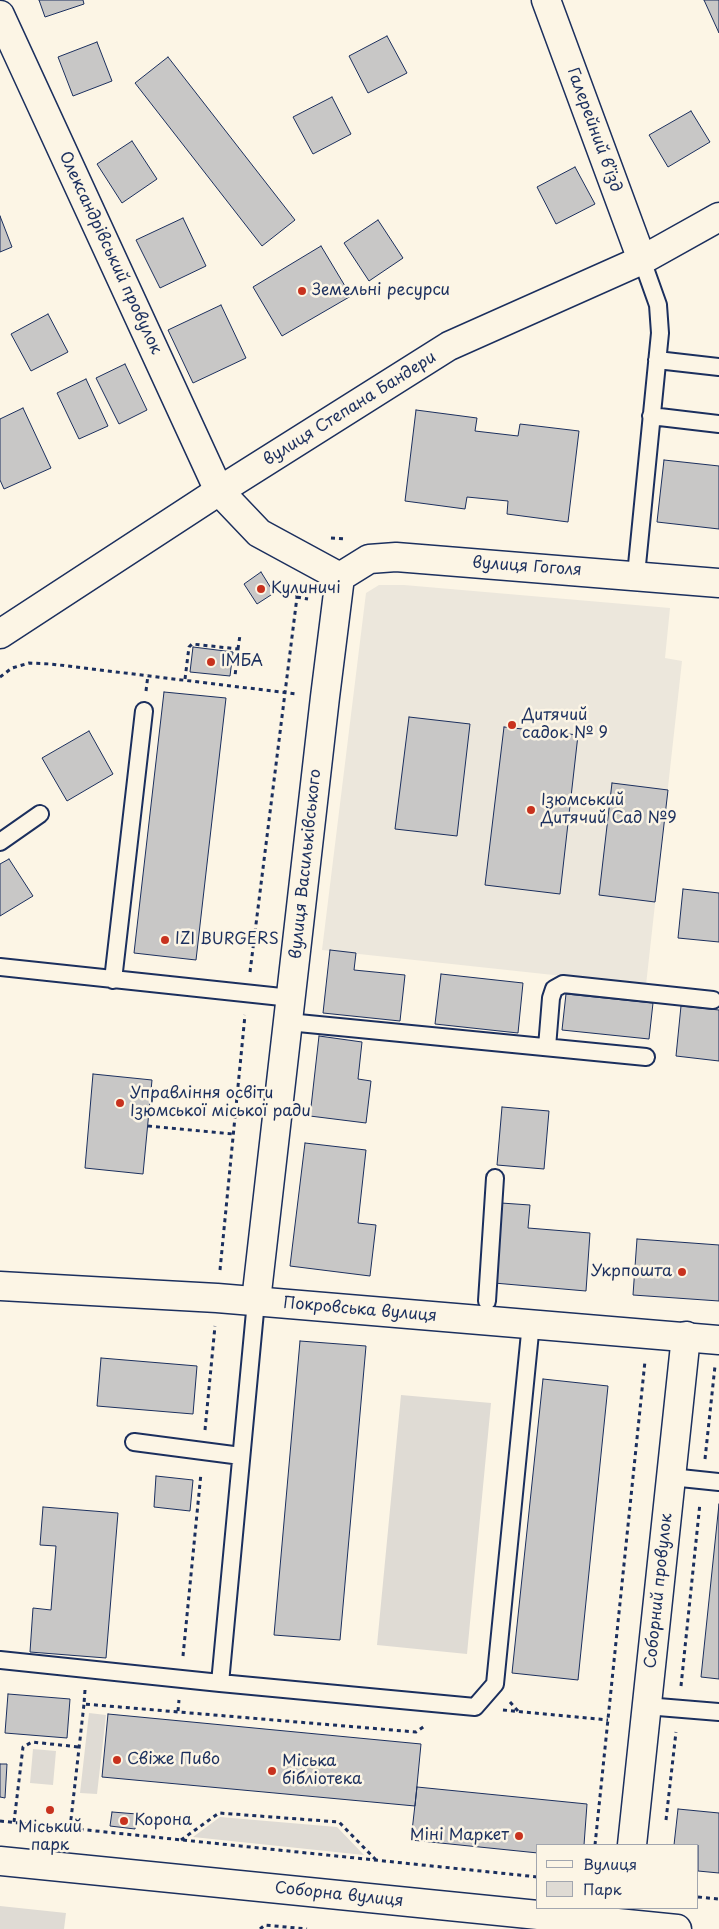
<!DOCTYPE html>
<meta charset="utf-8">
<style>
body{margin:0}
#map{position:relative;width:719px;height:1929px;overflow:hidden;background:#fcf5e5;font-family:"Playpen Sans",sans-serif}
canvas{display:block}
.legend{position:absolute;left:536px;top:1844px;width:162px;height:65px;box-sizing:border-box;background:#fcf5e5;border:1px solid #a2a6af;margin:0;padding:6px 9px;list-style:none;font-size:15px;color:#1b2f5e}
.legend li{display:flex;align-items:center;gap:10px;height:25px}
.legend b{width:25px;border:1px solid #a2a6af}
</style>
<div id="map">
<canvas width="719" height="1929"></canvas>
<ul class="legend">
<li><b style="height:6px;background:#fcf5e5"></b>Вулиця</li>
<li><b style="height:14px;background:#dfdbd4"></b>Парк</li>
</ul>
</div>
<script>
const ctx = document.querySelector('canvas').getContext('2d');
ctx.lineJoin = 'round';
function paint(path, color) { ctx.fillStyle = color; ctx.fill(path, 'evenodd'); }
const toPath = rows => new Path2D(rows.map(r => 'M' + r).join(''));
function trace(path, color, width, dash) { ctx.strokeStyle = color; ctx.lineWidth = width; ctx.lineCap = dash ? 'butt' : 'round'; ctx.setLineDash(dash || []); ctx.stroke(path); }
function drawText(font, color, halo, rows, align = 'center') {
  ctx.font = font + ' "Playpen Sans",sans-serif'; ctx.lineWidth = 5; ctx.setLineDash([]); ctx.textBaseline = 'middle'; ctx.strokeStyle = halo; ctx.fillStyle = color; for (const [text, x, y, turn = 0] of rows) {
    ctx.save(); ctx.translate(x, y); ctx.rotate((+turn || 0) * Math.PI / 180); ctx.textAlign = isNaN(turn) ? turn : align; if (halo) ctx.strokeText(text, 0, 0); ctx.fillText(text, 0, 0); ctx.restore();
  }
}
const built = toPath([
 [379,585,404,585,670,608,665,658,682,661,646,985,322,950,366,593]
]);
const green = toPath([
 [401,1395,491,1403,467,1654,377,1645],
 [89,1713,106,1715,97,1794,80,1793],
 [33,1749,56,1751,53,1785,30,1783],
 [220,1817,337,1827,364,1855,193,1837],
 [0,1906,66,1913,64,1929,0,1929]
]);
const building = toPath([
 [39,0,83,0,84,4,45,17,39,0],
 [704,0,719,0,719,33,704,0],
 [387,36,407,73,368,93,349,56,387,36],
 [97,42,112,81,73,96,58,57,97,42],
 [168,57,295,220,262,246,135,83,168,57],
 [332,97,351,134,313,154,293,117,332,97],
 [691,111,710,142,668,167,649,135,691,111],
 [132,141,157,179,122,203,97,164,132,141],
 [575,167,595,204,556,224,537,187,575,167],
 [0,216,12,247,0,252,0,216],
 [183,218,206,266,160,288,136,240,183,218],
 [378,220,403,258,369,281,344,243,378,220],
 [321,246,351,296,282,336,253,287,321,246],
 [221,305,246,358,193,383,168,330,221,305],
 [48,314,68,352,31,371,11,334,48,314],
 [125,364,147,410,119,424,96,378,125,364],
 [86,379,108,426,79,439,57,393,86,379],
 [23,408,51,468,4,489,0,480,0,419,23,408],
 [416,410,477,418,475,431,518,436,520,424,579,431,568,522,507,514,508,501,467,497,465,509,405,501,416,410],
 [664,460,719,466,719,529,657,522,664,460],
 [261,572,274,593,257,604,244,584,261,572],
 [193,647,233,652,230,676,190,672,193,647],
 [164,692,226,698,196,960,134,953,164,692],
 [409,717,470,724,457,836,395,829,409,717],
 [504,727,578,735,560,894,485,885,504,727],
 [89,731,113,774,67,801,42,758,89,731],
 [612,783,668,790,655,902,599,895,612,783],
 [9,859,33,896,0,916,0,864,9,859],
 [683,889,719,893,719,942,678,938,683,889],
 [330,950,356,953,354,970,405,975,400,1021,323,1013,330,950],
 [441,974,523,983,518,1033,435,1024,441,974],
 [566,994,653,1003,649,1039,562,1030,566,994],
 [681,1006,719,1010,719,1061,676,1056,681,1006],
 [319,1036,362,1042,358,1079,371,1081,366,1123,310,1116,319,1036],
 [93,1074,152,1080,143,1174,85,1168,93,1074],
 [502,1107,549,1111,544,1169,497,1165,502,1107],
 [305,1143,366,1150,358,1223,376,1225,370,1276,290,1266,305,1143],
 [501,1203,530,1205,528,1228,590,1233,586,1291,494,1283,501,1203],
 [637,1239,719,1245,719,1301,633,1295,637,1239],
 [300,1341,366,1346,340,1640,274,1635,300,1341],
 [101,1358,197,1366,193,1414,97,1406,101,1358],
 [543,1379,608,1386,578,1680,512,1673,543,1379],
 [156,1476,193,1480,190,1511,154,1507,156,1476],
 [719,1504,719,1679,701,1677,719,1504],
 [43,1507,118,1513,106,1658,30,1652,33,1608,51,1610,56,1546,40,1545,43,1507],
 [8,1694,70,1699,67,1738,5,1733,8,1694],
 [108,1714,421,1744,415,1806,102,1777,108,1714],
 [0,1764,7,1764,5,1798,0,1797,0,1764],
 [417,1787,587,1804,584,1845,538,1845,538,1853,411,1840,417,1787],
 [678,1809,719,1813,719,1873,698,1871,698,1845,674,1845,678,1809],
 [112,1812,137,1814,135,1829,110,1826,112,1812]
]);
const path = toPath([
 [331,538,345,539],
 [297,597,308,599],
 [238,649,240,635],
 [0,677,12,668,29,663,51,664,297,694],
 [185,679,189,647,192,644,238,649,235,676],
 [146,691,148,675],
 [250,972,297,597,295,586],
 [148,1126,233,1134],
 [220,1270,245,1015],
 [205,1430,215,1326],
 [705,1459,715,1366],
 [183,1656,201,1473],
 [681,1686,700,1503],
 [85,1690,84,1704,416,1732,426,1725],
 [510,1702,518,1711],
 [503,1710,608,1720],
 [178,1711,179,1700],
 [666,1820,676,1732],
 [0,1821,538,1877],
 [14,1822,23,1747,32,1742,79,1747],
 [70,1828,84,1704],
 [181,1840,219,1813,339,1822,376,1860],
 [595,1845,645,1361],
 [698,1897,719,1899],
 [260,1929,265,1925,307,1929]
]);
const service = toPath([
 [657,360,719,367],
 [651,416,719,424],
 [636,575,660,333,658,305,642,260],
 [0,842,40,814],
 [0,967,291,998],
 [113,980,144,711],
 [288,1022,646,1057],
 [547,1047,551,998,554,989,563,984,713,1000],
 [256,1301,220,1683,475,1707,495,1684,531,1323],
 [487,1301,495,1178],
 [134,1442,241,1456],
 [671,1477,719,1482],
 [0,1660,220,1683],
 [646,1706,719,1712]
]);
const minor = toPath([
 [546,0,642,260],
 [0,15,219,491,259,533,340,577,325,697,256,1301],
 [340,577,369,559,396,557,719,583]
]);
const tertiary = toPath([
 [0,634,219,491,449,346,642,260,719,217],
 [632,1845,686,1336],
 [0,1861,677,1929]
]);
const primary = toPath([
 [0,1286,217,1298,719,1340]
]);
const markers = [
 [302,291,5,"#c8321e"],
 [261,589,5,"#c8321e"],
 [211,662,5,"#c8321e"],
 [512,725,5,"#c8321e"],
 [531,810,5,"#c8321e"],
 [165,940,5,"#c8321e"],
 [120,1103,5,"#c8321e"],
 [682,1272,5,"#c8321e"],
 [117,1760,5,"#c8321e"],
 [272,1771,5,"#c8321e"],
 [50,1810,5,"#c8321e"],
 [124,1821,5,"#c8321e"],
 [519,1836,5,"#c8321e"]
];
const streetNames = [
 ["Галерейний в’їзд",594,130,70],
 ["Олександрівський провулок",110,253,65],
 ["вулиця Степана Бандери",350,409,-32],
 ["вулиця Гоголя",527,567,4],
 ["вулиця Васильківського",306,864,-84],
 ["Покровська вулиця",360,1310,5],
 ["Соборний провулок",659,1591,-84],
 ["Соборна вулиця",339,1895,6]
];
const poiNames = [
 ["Земельні ресурси",312,291],
 ["Кулиничі",271,589],
 ["ІМБА",221,662],
 ["Дитячий",522,716],
 ["садок № 9",522,734],
 ["Ізюмський",541,801],
 ["Дитячий Сад №9",541,819],
 ["IZI BURGERS",175,940],
 ["Управління освіти",130,1094],
 ["Ізюмської міської ради",130,1112],
 ["Укрпошта",672,1272,"right"],
 ["Свіже Пиво",127,1760],
 ["Міська",282,1762],
 ["бiблiотека",282,1780],
 ["Корона",134,1821],
 ["Міський",50,1828,"center"],
 ["парк",50,1846,"center"],
 ["Міні Маркет",509,1836,"right"]
];
paint(built, '#ece7dc');
paint(green, '#dfdbd4');
paint(building, '#c8c7c6');
trace(building, '#1b2f5e', 1);
trace(service, '#1b2f5e', 20);
trace(minor, '#1b2f5e', 31);
trace(tertiary, '#1b2f5e', 31);
trace(primary, '#1b2f5e', 31);
trace(path, '#1b2f5e', 3, [4, 4]);
trace(service, '#fcf5e5', 16);
trace(minor, '#fcf5e5', 28);
trace(tertiary, '#fcf5e5', 28);
trace(primary, '#fcf5e5', 28);
for (const [x, y, r, color] of markers) { const dot = new Path2D(); dot.arc(x, y, r, 0, 2 * Math.PI); ctx.fillStyle = color; ctx.fill(dot); trace(dot, '#fcf5e5', 2); }
drawText('16px', '#1b2f5e', '#fcf5e5', streetNames);
drawText('16px', '#1b2f5e', '#fcf5e5', poiNames, 'left');
</script>
